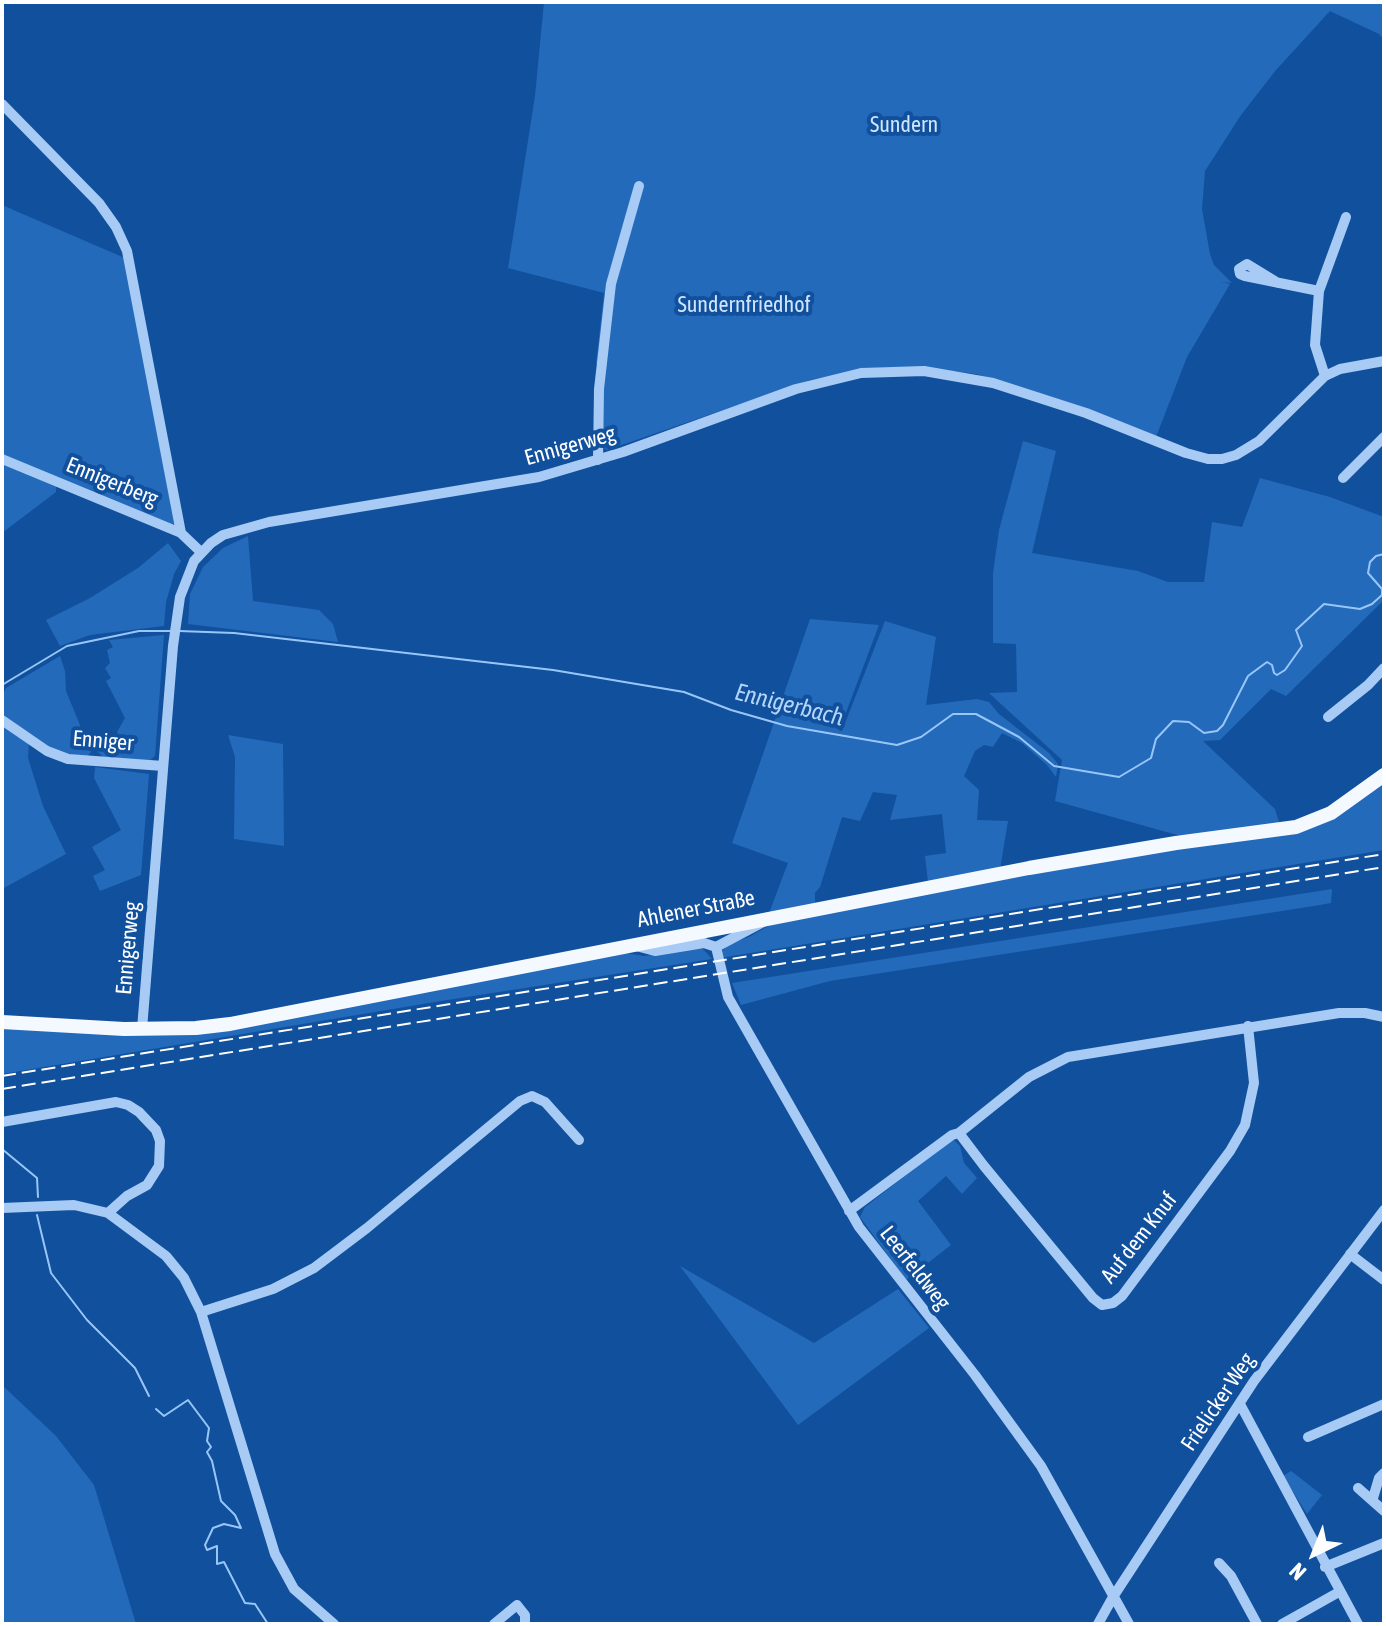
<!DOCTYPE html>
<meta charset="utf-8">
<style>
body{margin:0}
#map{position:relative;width:1386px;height:1626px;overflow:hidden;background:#11509d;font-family:"Asap Condensed",sans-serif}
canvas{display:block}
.frame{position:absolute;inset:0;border:4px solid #fff;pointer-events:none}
.north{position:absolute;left:1274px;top:1514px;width:80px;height:80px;-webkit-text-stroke:6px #11509d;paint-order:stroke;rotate:223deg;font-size:22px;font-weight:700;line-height:32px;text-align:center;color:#fff}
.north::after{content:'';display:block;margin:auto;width:28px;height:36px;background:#fff;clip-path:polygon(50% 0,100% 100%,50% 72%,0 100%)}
</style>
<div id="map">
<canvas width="1386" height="1626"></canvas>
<div class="frame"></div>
<div class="north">N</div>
</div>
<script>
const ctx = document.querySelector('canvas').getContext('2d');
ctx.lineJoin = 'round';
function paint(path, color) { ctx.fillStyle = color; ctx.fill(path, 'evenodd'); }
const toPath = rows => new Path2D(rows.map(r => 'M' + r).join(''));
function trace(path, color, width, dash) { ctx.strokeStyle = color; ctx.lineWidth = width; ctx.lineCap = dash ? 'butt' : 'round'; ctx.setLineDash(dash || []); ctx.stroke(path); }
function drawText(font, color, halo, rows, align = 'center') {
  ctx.font = font + ' "Asap Condensed",sans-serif'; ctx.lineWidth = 8; ctx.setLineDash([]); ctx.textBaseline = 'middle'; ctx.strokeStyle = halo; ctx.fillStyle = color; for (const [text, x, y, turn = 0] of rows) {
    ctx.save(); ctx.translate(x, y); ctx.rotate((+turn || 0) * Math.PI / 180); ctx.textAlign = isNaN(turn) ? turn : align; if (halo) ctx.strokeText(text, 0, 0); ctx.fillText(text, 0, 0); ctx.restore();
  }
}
const green = toPath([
 [544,2,1384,2,1384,40,1379,34,1330,11,1276,70,1241,115,1205,171,1202,209,1210,254,1214,265,1232,283,1221,282,1230,284,1187,357,1156,437,1068,402,976,374,920,367,889,367,862,369,810,380,607,450,602,447,601,396,606,366,596,364,604,293,508,268,535,96],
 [2,205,127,259,174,524,171,525,2,455],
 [1023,441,1056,451,1032,553,1138,571,1168,582,1204,582,1212,522,1242,527,1260,478,1330,497,1384,517,1384,600,1286,696,1271,689,1220,740,1203,741,1275,809,1280,825,1181,836,1055,801,1062,760,989,693,1017,692,1016,644,993,643,993,573,999,530],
 [2,464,56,486,56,492,2,533],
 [248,536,253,601,319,610,333,624,338,642,188,624,190,594,203,567,223,548],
 [168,543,181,561,174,574,166,602,164,626,90,635,60,646,46,620,90,598,138,568],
 [810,619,879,625,839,731,842,731,885,621,936,637,926,705,977,699,989,702,999,714,1049,753,1058,764,1056,777,1047,765,1022,743,1002,733,993,747,984,745,975,751,964,776,979,790,977,820,1008,821,1000,869,928,882,925,856,946,853,942,814,890,820,897,795,873,792,860,821,842,817,820,887,815,893,815,903,769,913,788,863,732,843],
 [164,635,155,756,148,762,104,758,96,750,121,743,117,732,125,718,106,681,111,678,105,668,110,663,107,650,113,647,109,640],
 [60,656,65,671,66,691,91,752,87,757,58,754,2,716,2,696,6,688],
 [2,724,29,742,28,758,43,806,66,854,2,889],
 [228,735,283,744,284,846,234,839,235,757],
 [95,767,149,774,141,875,100,891,93,876,105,870,92,847,121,830,94,778],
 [1384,781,1384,850,720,958,721,952,729,944,749,937,777,921,1175,847,1288,835],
 [1332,889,1331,903,1314,906,830,981,741,1005,732,983],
 [691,949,703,949,712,959,441,1001,2,1074,2,1026,123,1035,626,953,644,956],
 [953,1139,960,1146,964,1163,977,1178,962,1194,946,1176,918,1201,951,1245,906,1280,860,1217,865,1207],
 [680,1266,814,1343,898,1289,929,1328,798,1425],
 [2,1385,56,1436,94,1485,136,1624,2,1624],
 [1291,1471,1322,1495,1307,1514,1283,1476]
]);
const stream = toPath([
 [179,631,234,633,553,670,684,692,731,710,787,726,897,745,921,737,953,714,976,714,1019,737,1054,766,1119,777,1151,758,1156,739,1173,721,1189,722,1204,733,1217,731,1223,725,1248,676,1267,662,1272,665,1274,673,1277,675,1285,670,1302,646,1296,630,1324,604,1360,609,1372,604,1382,595,1382,589,1368,573,1370,562,1376,556,1384,554],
 [2,685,67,646,139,631,173,631],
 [2,1149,37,1178,38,1197],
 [37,1215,51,1273,87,1320,135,1368,149,1396],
 [156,1409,164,1416,188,1400,209,1428,207,1441,211,1447,207,1452,212,1461,221,1501,235,1515,241,1528,224,1524,213,1528,205,1545,207,1550,217,1546,217,1564,224,1562,245,1603,255,1604,268,1624]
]);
const minor = toPath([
 [2,104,99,203,116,227,127,251,181,533],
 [1278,283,1247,264,1239,269,1240,274,1245,276,1319,291],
 [1325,376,1315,345,1319,291,1346,217],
 [2,459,181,533,201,552],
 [598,460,599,389,611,284,639,186],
 [1343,478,1384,437],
 [1328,717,1368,685,1384,668],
 [2,720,47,751,68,759,163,766],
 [636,946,655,951,704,943,716,947],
 [716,947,728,997,859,1227,975,1375,1041,1466,1129,1624],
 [716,947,765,921],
 [142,1029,173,646,180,597,194,561,211,543,223,535,269,522,539,477,623,452,796,389,861,373,924,371,993,383,1086,413,1186,453,1208,459,1222,459,1236,455,1259,441,1325,376,1340,369,1384,361],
 [2,1122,116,1102,128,1105,139,1112,156,1130,160,1141,159,1166,147,1185,127,1196,108,1213],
 [959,1133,984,1166,1093,1298,1102,1305,1113,1303,1122,1296,1230,1151,1245,1125,1254,1083,1248,1026],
 [2,1208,74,1205,108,1213,166,1256,184,1278,201,1312,275,1554,294,1589,334,1624],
 [849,1211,952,1135,959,1133,1029,1077,1068,1057,1339,1013,1365,1013,1384,1017],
 [1350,1254,1384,1280],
 [201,1312,273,1289,314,1268,367,1228,520,1101,532,1096,545,1102,579,1140],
 [1240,1404,1358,1624],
 [1308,1437,1384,1404],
 [1358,1488,1384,1511],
 [1373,1498,1379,1478,1384,1473],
 [1219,1563,1231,1576,1257,1624],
 [1325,1567,1384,1543],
 [494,1624,517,1605,525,1615,525,1624],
 [1098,1624,1113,1597,1254,1381,1384,1210],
 [1282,1624,1339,1592]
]);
const major = toPath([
 [2,1022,124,1029,196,1028,230,1024,1029,868,1176,843,1296,827,1331,813,1384,775]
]);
const rail = toPath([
 [2,1076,1384,854],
 [2,1089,1384,867]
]);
const parkNames = [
 ["Sundern",904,125],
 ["Sundernfriedhof",744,305]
];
const streetNames = [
 ["Ennigerweg",570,446,-16],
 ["Ennigerberg",112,482,22],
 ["Enniger",103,741,5],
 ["Ahlener Straße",696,909,-11],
 ["Ennigerweg",128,948,-85],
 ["Auf dem Knuf",1139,1238,-52],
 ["Leerfeldweg",915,1268,52],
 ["Frielicker Weg",1218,1402,-56]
];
const waterNames = [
 ["Ennigerbach",789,705,14]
];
paint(green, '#246abb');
trace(stream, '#99c6f8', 2);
trace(minor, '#a7cbf4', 10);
trace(major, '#f4f9ff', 14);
trace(rail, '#fff', 2, [14, 6]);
drawText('22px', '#cfe5fe', '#11509d', parkNames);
drawText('22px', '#fff', '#11509d', streetNames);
drawText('italic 24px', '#b3d5fb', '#11509d', waterNames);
</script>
